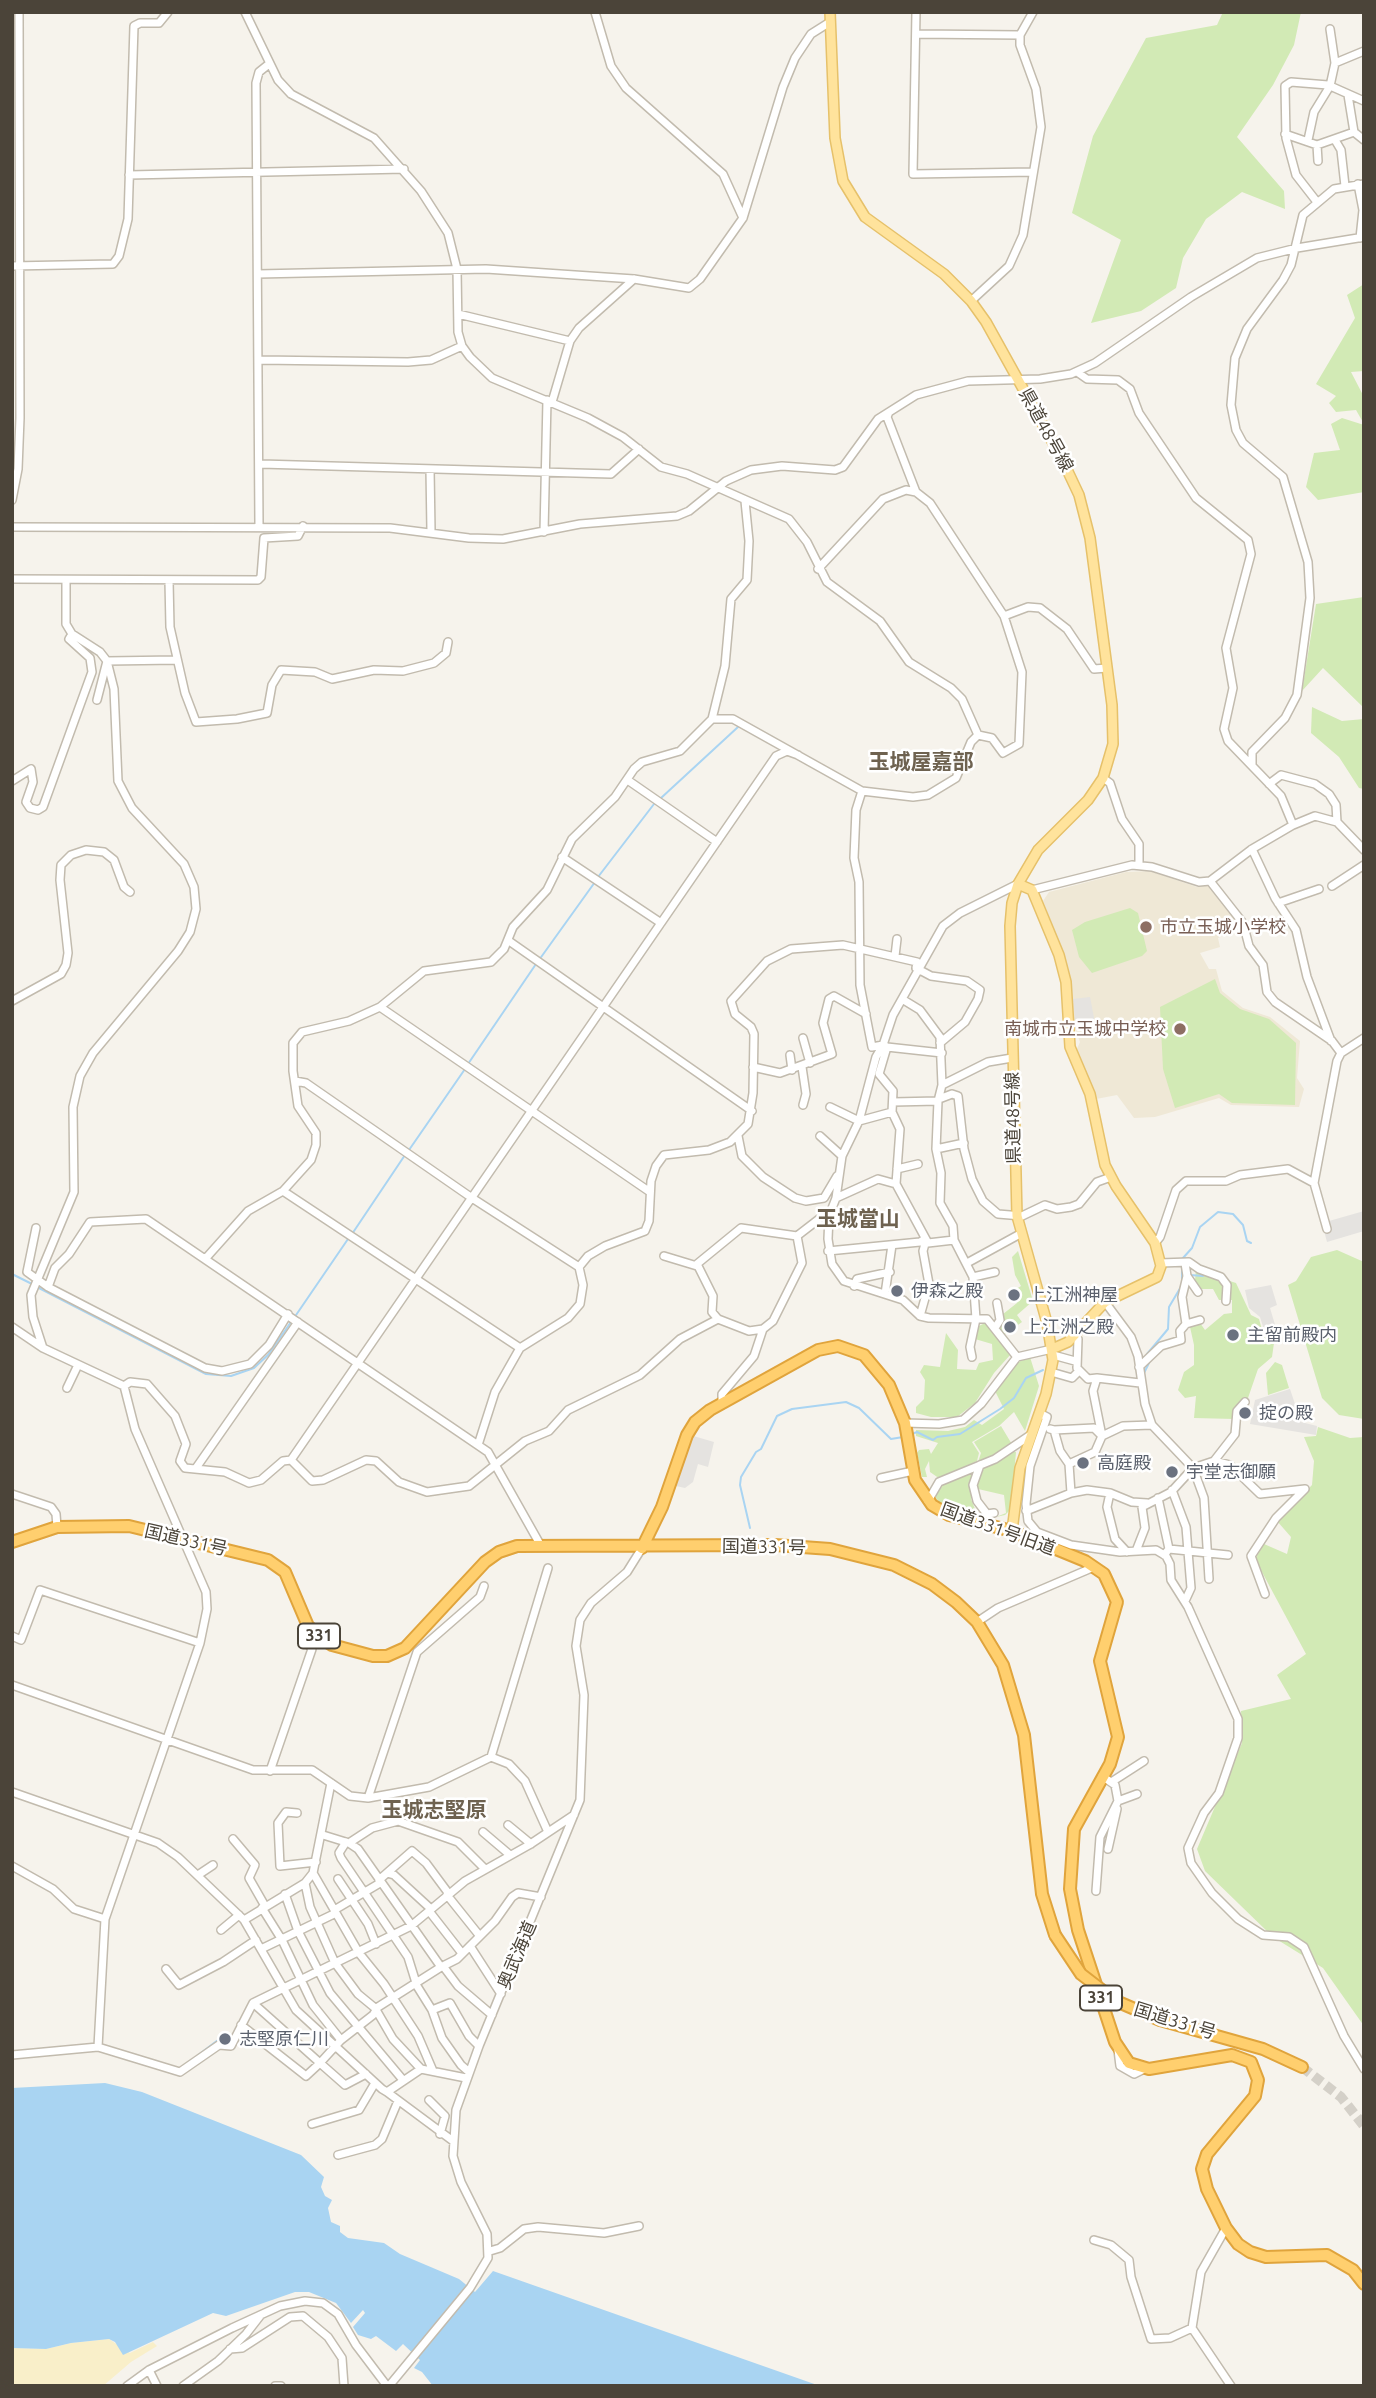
<!DOCTYPE html>
<meta charset="utf-8">
<style>
body{margin:0}
#map{position:relative;width:1376px;height:2398px;overflow:hidden;background:#f6f3ec;font-family:Ubuntu,sans-serif}
canvas{display:block}
.frame{position:absolute;inset:0;border:14px solid #4b4439;pointer-events:none}
</style>
<div id="map">
<canvas width="1376" height="2398"></canvas>
<div class="frame"></div>
</div>
<script>
const ctx = document.querySelector('canvas').getContext('2d');
ctx.lineJoin = 'round';
function paint(path, color) { ctx.fillStyle = color; ctx.fill(path, 'evenodd'); }
const toPath = rows => new Path2D(rows.map(r => 'M' + r).join(''));
function trace(path, color, width, dash) { ctx.strokeStyle = color; ctx.lineWidth = width; ctx.lineCap = dash ? 'butt' : 'round'; ctx.setLineDash(dash || []); ctx.stroke(path); }
function drawText(font, color, halo, rows, align = 'center') {
  ctx.font = font + ' Ubuntu,"Noto Sans JP",sans-serif'; ctx.lineWidth = 5; ctx.setLineDash([]); ctx.textBaseline = 'middle'; ctx.strokeStyle = halo; ctx.fillStyle = color; for (const [text, x, y, turn = 0] of rows) {
    ctx.save(); ctx.translate(x, y); ctx.rotate((+turn || 0) * Math.PI / 180); ctx.textAlign = isNaN(turn) ? turn : align; if (halo) ctx.strokeText(text, 0, 0); ctx.fillText(text, 0, 0); ctx.restore();
  }
}
const education = toPath([
 [1150,871,1197,887,1209,885,1239,921,1239,928,1218,938,1220,947,1200,953,1209,969,1216,969,1222,991,1243,1008,1270,1017,1300,1041,1297,1078,1304,1089,1299,1107,1231,1105,1219,1098,1155,1117,1134,1118,1117,1095,1096,1099,1076,1051,1080,1042,1073,1024,1066,960,1043,901,1049,892,1126,872]
]);
const green = toPath([
 [1223,12,1301,12,1294,45,1273,85,1237,137,1284,191,1285,209,1242,192,1206,219,1183,258,1176,288,1141,311,1091,323,1121,240,1072,213,1093,136,1146,38,1217,25],
 [1364,284,1364,371,1351,372,1364,397,1364,424,1356,410,1336,412,1329,403,1336,396,1316,384,1355,318,1347,295],
 [1342,418,1364,425,1364,492,1318,500,1306,487,1314,453,1340,450,1331,424],
 [1364,597,1364,708,1323,668,1302,691,1316,604],
 [1312,707,1342,721,1364,719,1364,789,1359,788,1339,757,1311,733],
 [1130,908,1138,913,1147,951,1142,956,1092,973,1079,957,1072,930,1085,922],
 [1215,979,1220,993,1240,1009,1269,1019,1296,1043,1295,1105,1232,1103,1219,1094,1175,1108,1163,1069,1160,1007],
 [1337,1250,1364,1262,1364,1419,1339,1415,1322,1398,1288,1285,1296,1281,1311,1257],
 [1018,1251,1033,1301,1017,1315,1022,1322,1004,1335,993,1322,1017,1303,1010,1293,1021,1286,1015,1275,1012,1257],
 [1196,1270,1236,1283,1251,1315,1259,1319,1264,1337,1274,1343,1272,1357,1258,1369,1248,1398,1234,1419,1194,1418,1196,1396,1185,1398,1178,1390,1184,1372,1194,1365,1194,1345,1190,1327,1200,1323,1205,1330,1224,1314,1232,1313,1232,1300,1219,1300,1213,1289,1199,1289,1195,1280],
 [985,1323,1011,1354,994,1373,975,1403,957,1417,931,1417,916,1413,916,1407,924,1399,925,1380,920,1372,924,1365,940,1367,946,1333,958,1350,957,1369,976,1370,979,1363,993,1360,992,1344,975,1339,977,1327],
 [1030,1357,1039,1386,1025,1431,1014,1412,999,1426,972,1442,979,1453,977,1461,940,1479,930,1472,929,1461,925,1469,927,1477,922,1477,917,1453,919,1450,929,1449,931,1454,938,1443,916,1436,916,1430,948,1431,965,1427,974,1420,982,1425,1004,1409,995,1391,1016,1363],
 [1275,1362,1282,1365,1289,1388,1268,1395,1266,1373],
 [1001,1426,1013,1446,978,1462,981,1453,974,1442],
 [1318,1427,1350,1438,1364,1437,1364,2026,1323,1968,1273,1937,1205,1871,1197,1849,1242,1743,1241,1711,1291,1699,1277,1675,1306,1654,1255,1559,1264,1544,1287,1554,1291,1537,1277,1521,1312,1485,1314,1461,1304,1437,1316,1436],
 [1013,1452,1016,1452,1011,1509,1005,1515,996,1517,1006,1513,1004,1495,978,1489,977,1480,981,1468],
 [971,1472,971,1499,977,1514,940,1503,935,1497,943,1485]
]);
const sand = toPath([
 [109,2339,130,2353,153,2342,157,2346,131,2362,103,2386,12,2386,12,2348,46,2349,71,2343]
]);
const parking = toPath([
 [1090,997,1095,1023,1076,1027,1073,999],
 [1364,1211,1364,1231,1327,1242,1322,1223],
 [1271,1285,1277,1305,1270,1308,1279,1338,1273,1340,1266,1336,1260,1317,1249,1308,1245,1290],
 [1290,1389,1301,1422,1317,1426,1316,1435,1250,1424,1255,1400],
 [690,1435,714,1442,708,1467,698,1464,693,1482,685,1488,676,1486]
]);
const water = toPath([
 [105,2083,142,2092,301,2155,324,2177,321,2187,325,2196,332,2200,328,2208,331,2222,340,2226,340,2232,348,2238,384,2243,400,2254,459,2279,475,2292,493,2271,820,2386,433,2386,422,2372,414,2368,420,2360,403,2344,396,2351,376,2336,371,2339,358,2335,353,2327,365,2313,363,2310,351,2323,336,2303,309,2292,295,2292,226,2316,213,2313,123,2355,115,2342,109,2339,71,2343,46,2349,12,2348,12,2088]
]);
const stream = toPath([
 [661,798,738,727],
 [598,877,654,804],
 [539,960,595,882],
 [468,1064,536,964],
 [409,1150,465,1069],
 [352,1234,405,1155],
 [1183,1258,1192,1248,1200,1227,1218,1212,1233,1214,1243,1225,1247,1241,1251,1243],
 [12,1274,32,1284],
 [1190,1275,1203,1276],
 [37,1287,206,1374,231,1376,254,1368,268,1355,291,1322],
 [294,1318,348,1239],
 [1147,1354,1168,1329,1169,1307,1182,1285,1182,1264],
 [1144,1373,1149,1363],
 [1095,1375,1113,1376],
 [912,1434,917,1432,933,1440,937,1437,960,1434,1000,1409,1014,1398,1026,1378,1043,1370],
 [750,1528,740,1485,741,1477,756,1452,761,1449,777,1416,792,1409,846,1402,859,1408,891,1439,903,1437],
 [197,2056,218,2040]
]);
const highwayTunnel = toPath([
 [1302,2067,1341,2097,1364,2126]
]);
const minor = toPath([
 [245,12,278,80,291,94,374,138,421,191,448,233,457,269,458,332,462,346,470,357,492,378,588,418,623,437,661,467,687,474,789,519,807,542,827,582,880,621,909,662,951,688,962,699,978,735],
 [595,12,611,66,626,88,723,174,743,218],
 [916,12,913,174,1033,172],
 [916,34,1020,35],
 [1335,63,1364,51],
 [1348,95,1354,132,1364,140],
 [1285,134,1317,145,1354,132],
 [1308,140,1314,112,1330,86,1335,63,1330,29],
 [1335,140,1341,150,1345,186],
 [1317,145,1318,161],
 [129,175,404,169],
 [1358,184,1363,210,1360,238],
 [1317,202,1296,175,1286,138,1285,86,1291,82,1328,85,1364,101],
 [12,266,113,264,119,256,128,219,134,26,140,23,159,23,168,12],
 [258,274,486,269,634,279,689,288,700,279,743,218,783,87,795,58,811,34,830,22],
 [971,301,1009,266,1023,235,1041,127,1036,89,1020,45,1020,35,1033,12],
 [458,314,570,341],
 [260,360,408,362,431,360,462,346],
 [1077,372,1087,379,1118,380,1130,389,1139,413,1196,498,1248,540,1251,554,1226,648,1233,688,1224,729,1228,741,1281,796,1293,825],
 [552,402,570,341,579,328,634,279],
 [889,412,887,417,916,492],
 [261,464,611,474,639,449],
 [430,469,431,531],
 [12,500,18,469,20,418,19,12],
 [259,525,256,83,259,72,269,64],
 [12,527,390,528,469,538,503,539,580,524,677,516,689,511,726,481,751,470,782,466,835,470,843,467,878,419,916,395,968,381,1040,379,1071,374,1095,363,1191,297,1257,258,1297,248,1364,237],
 [544,532,547,400],
 [818,569,883,499,906,490,916,492,930,503,1004,616,1022,672,1019,744,1003,753,992,738,978,735],
 [12,579,258,580,261,577,264,538,298,536,303,526],
 [66,580,66,624,72,634,100,652,107,661,97,700],
 [169,581,170,627,185,693,196,722,237,719,267,713,272,685,281,670,315,672,332,679,374,670,403,671,434,663,446,653,448,642],
 [1004,616,1028,607,1040,608,1067,629,1094,669,1107,668],
 [712,719,733,719,862,791,913,797,928,795,956,778,971,742,978,735],
 [1252,765,1252,752,1285,718,1297,695,1310,598,1308,562,1283,477,1243,443,1236,430,1231,405,1235,358,1247,329,1283,280,1291,265,1303,215,1334,189,1364,184],
 [1103,778,1110,783,1122,819,1139,844,1139,865],
 [12,781,31,769,33,782,26,802,30,808,38,810,43,807,92,672,90,658,69,639,72,634],
 [629,781,717,842],
 [1269,784,1281,775,1315,784,1329,794,1336,805,1337,822],
 [862,791,856,810,854,858,859,882,860,985,872,1047,883,1045],
 [1252,849,1275,898,1296,930,1307,977,1331,1041],
 [562,857,661,923],
 [1210,881,1243,923,1249,946,1263,965,1267,992,1275,1002,1332,1041,1341,1053],
 [1332,886,1364,865],
 [1032,890,1132,865,1152,867,1199,882,1210,881,1252,849,1293,825,1315,816,1337,822,1364,850],
 [1278,903,1319,889],
 [509,941,752,1111],
 [895,956,897,939],
 [902,999,920,1010,940,1037,942,1085],
 [12,1001,61,974,66,965,68,953,60,880,61,865,71,855,86,850,104,852,114,860,124,887,130,892],
 [380,1007,650,1192],
 [803,1038,810,1063],
 [883,1045,887,1047,879,1074,893,1091,892,1112,900,1129,896,1184,928,1243,954,1240],
 [887,1047,942,1053],
 [790,1055,792,1070],
 [753,1067,780,1073,832,1054,823,1023,829,999,834,996,866,1014],
 [802,1067,806,1094,803,1105],
 [295,1081,306,1083,472,1198,579,1267],
 [939,1099,952,1094,958,1096,964,1149,972,1179,983,1201,998,1214,1022,1216,1045,1205,1057,1209,1071,1207,1079,1204,1097,1182,1111,1177],
 [893,1102,938,1101],
 [830,1107,859,1121,892,1112],
 [738,1136,742,1156,763,1177,795,1198,806,1201,824,1198,837,1176],
 [820,1136,842,1156],
 [936,1149,964,1143],
 [897,1169,918,1164],
 [283,1191,520,1348],
 [836,1198,878,1179,896,1184],
 [36,1228,27,1272,48,1287,205,1368,222,1371,250,1364,269,1345,288,1314],
 [1327,1229,1314,1183,1337,1061,1341,1053,1364,1038],
 [797,1236,802,1263,773,1321,763,1329,749,1331,718,1319,712,1312,713,1296,697,1264,741,1228,797,1236,819,1219,829,1216],
 [1155,1243,1160,1237,1176,1190,1186,1181,1226,1181,1240,1175,1288,1169,1314,1183],
 [828,1251,920,1242,925,1239],
 [664,1256,697,1266],
 [206,1258,248,1211,283,1191,311,1160,316,1145,316,1133,298,1106,293,1071,293,1043,302,1032,349,1021,380,1007,424,971,491,962,504,949,513,927,547,890,572,839,615,797,634,769,642,762,680,751,712,719,725,666,731,599,747,580,749,541,745,501],
 [967,1263,1020,1234],
 [1160,1263,1189,1262,1199,1269,1221,1277,1227,1285,1226,1301],
 [1187,1276,1198,1292],
 [973,1277,995,1272],
 [854,1286,857,1279,890,1272],
 [48,1287,55,1268,69,1254,90,1222,146,1219,488,1452,541,1546],
 [885,1294,892,1245],
 [1105,1302,1131,1337,1138,1356,1145,1404,1152,1425,1193,1468,1171,1492,1142,1507,1145,1528,1136,1551],
 [920,1316,929,1284,923,1251,926,1240],
 [1186,1324,1200,1320],
 [12,1327,43,1348,124,1386,130,1382,147,1384,175,1416,186,1444,180,1461,185,1468,225,1472,249,1483,261,1480,283,1461,291,1460,776,756,787,751,798,755],
 [995,1328,1000,1320,997,1303],
 [1074,1334,1078,1339,1077,1368,1088,1379,1097,1378],
 [43,1348,33,1317,31,1295,74,1192,73,1107,80,1076,93,1053,178,951,190,932,196,909,194,887,184,864,132,808,118,781,114,689,107,661,177,660],
 [1053,1355,1075,1361],
 [972,1357,970,1347,976,1319,973,1277,954,1240,953,1226,940,1203,941,1173,936,1149,938,1101,942,1085,988,1062,1012,1058],
 [1017,1357,987,1319,929,1318,920,1316,903,1300,844,1281,832,1264,828,1239,829,1216,836,1198,842,1156,859,1121,876,1057,883,1045,893,1015,943,926,960,913,1018,884],
 [1139,1367,1161,1346,1181,1340,1180,1331,1186,1324,1182,1297,1187,1276,1185,1263],
 [1051,1372,1072,1378,1079,1371],
 [67,1388,78,1365],
 [722,1403,722,1394,754,1356,763,1329],
 [905,1423,939,1424,963,1420,981,1404,1017,1357,1052,1349],
 [1050,1429,1054,1430,1060,1451,1069,1464],
 [1054,1430,1094,1428,1102,1436],
 [1102,1436,1093,1391,1097,1378,1140,1383],
 [478,1445,495,1392,520,1348,568,1318,580,1304,583,1285,579,1267,588,1256,605,1246,645,1231,649,1221,651,1181,656,1166,664,1155,709,1150,730,1142,748,1124,753,1093,754,1034,751,1027,735,1014,731,1001,767,961,791,949,843,945,917,962,916,968,931,976,967,981,980,990,978,999,965,1022,940,1043],
 [291,1460,312,1481,323,1480,366,1460,376,1461,399,1482,427,1492,469,1486,525,1441,549,1431,568,1410,640,1375,680,1339,718,1319],
 [1214,1461,1230,1465,1260,1494,1305,1489,1276,1518,1251,1556,1265,1594],
 [980,1465,973,1485,977,1501,987,1514,994,1513],
 [196,1468,298,1322],
 [881,1478,913,1471],
 [1172,1490,1186,1527,1191,1588,1185,1601],
 [1110,1493,1107,1507,1115,1539,1127,1552],
 [12,1494,51,1507,56,1514,57,1527],
 [1158,1498,1169,1549,1164,1555],
 [928,1501,939,1482,995,1459,1032,1434],
 [1147,1503,1132,1502,1110,1493,1087,1490,1071,1493,1069,1464,1095,1452,1102,1436,1123,1426,1152,1425],
 [1026,1511,1071,1493],
 [1037,1532,1028,1521,1026,1504,1030,1466,1047,1417,1039,1413],
 [1033,1540,1037,1532,1071,1545,1120,1552,1156,1550,1166,1556,1170,1564,1171,1580,1188,1607,1238,1719,1238,1738,1219,1793,1204,1813,1188,1848,1191,1863,1212,1893,1238,1919,1263,1935,1289,1937,1304,1947,1344,2036,1364,2069],
 [1169,1549,1228,1555],
 [1209,1579,1204,1498,1193,1468,1214,1461,1235,1434,1237,1411,1245,1402],
 [977,1622,998,1608,1094,1567],
 [12,1636,21,1640,40,1590,200,1643],
 [12,1685,253,1770,312,1770,350,1796,368,1798,429,1787,491,1757,509,1764,525,1781,548,1832],
 [491,1757,548,1568],
 [270,1771,312,1649,303,1639],
 [1113,1781,1144,1761],
 [331,1783,313,1873,359,1953,384,1984,418,2036,433,2071],
 [12,1792,158,1843,178,1857,244,1920,296,2010,382,2089,387,2092,421,2069,466,2078],
 [368,1798,417,1652,480,1597,484,1586],
 [1118,1801,1137,1794],
 [297,1813,286,1812,278,1823,280,1866,316,1862],
 [508,1825,531,1844],
 [483,1832,510,1855],
 [233,1839,255,1865,249,1878,265,1906],
 [346,1842,339,1853,341,1858,408,1957,417,1986,432,2010,442,2038,461,2065,469,2072],
 [349,1843,372,1828,398,1821,458,1842,485,1869],
 [1108,1849,1117,1809],
 [12,1866,53,1889,74,1909,105,1919],
 [387,1873,394,1875,431,1909],
 [198,1875,213,1865],
 [338,1879,368,1924,376,1944],
 [379,1880,412,1851,426,1863,449,1894],
 [305,1883,310,1907,335,1963,358,1994,375,2008,393,2039,421,2069],
 [1096,1891,1100,1837,1118,1801,1115,1785,1102,1776],
 [285,1894,298,1931,330,1993,403,2080],
 [447,1895,479,1935],
 [262,1908,282,1940,313,2005,341,2040],
 [336,1909,380,1883],
 [429,1911,461,1952],
 [244,1920,305,1883,313,1873],
 [221,1930,239,1915],
 [470,1946,501,1994],
 [261,1949,336,1913],
 [443,1966,458,1986,492,2015],
 [441,1967,457,1959,495,1921,512,1897,518,1893,541,1897],
 [166,1969,179,1985,223,1962,256,1940],
 [253,2003,320,2063,341,2040,373,2015,378,2007,441,1967,358,1849,349,1843,323,1835],
 [432,2010,450,2003,469,2036,479,2046],
 [241,2025,306,2076,320,2063,345,2085,366,2074],
 [98,2047,105,1919,200,1643,207,1609,206,1592,135,1429,124,1386],
 [1118,2050,1120,2066,1134,2074,1144,2069],
 [12,2055,98,2047,180,2072,219,2045,231,2046,253,2003,411,1926,465,1881,529,1845,574,1815],
 [387,2092,453,2141],
 [429,2100,445,2116,440,2134],
 [312,2124,359,2110,375,2083],
 [338,2155,375,2145,382,2139,398,2101],
 [1226,2228,1201,2272,1192,2328,1231,2386],
 [1094,2240,1111,2245,1129,2260,1131,2277,1151,2339,1170,2338,1192,2328],
 [490,2251,500,2248,524,2229,538,2227,604,2233,639,2226],
 [230,2349,242,2348,290,2317,303,2316,328,2337,342,2358,344,2386],
 [149,2370,157,2386],
 [127,2386,149,2370,232,2328,280,2306,305,2301,323,2303,338,2314,356,2345,387,2386],
 [183,2386,218,2361,246,2334,260,2316],
 [275,2386,281,2386],
 [389,2386,470,2288,488,2258,487,2234,461,2182,453,2156,456,2110,479,2046,580,1800,584,1695,576,1646,580,1620,591,1603,627,1572,642,1548]
]);
const major = toPath([
 [830,12,835,138,843,181,865,217,944,274,971,301,986,322,1062,459,1079,495,1090,538,1112,705,1113,744,1103,778,1088,800,1038,850,1018,884,1012,903,1010,926,1017,1216,1047,1323,1053,1360,1046,1394,1020,1468,1012,1531],
 [1018,884,1032,890,1059,955,1066,982,1070,1047,1090,1094,1105,1165,1116,1186,1155,1243,1161,1266,1157,1277,1105,1302,1068,1342,1052,1349]
]);
const highway = toPath([
 [12,1542,57,1527,129,1526,268,1560,285,1572,308,1626,321,1638,332,1645,373,1656,387,1656,405,1648,485,1562,499,1552,517,1546,775,1545,830,1549,894,1565,932,1584,956,1602,977,1622,1003,1665,1024,1735,1042,1894,1055,1935],
 [642,1548,662,1507,687,1435,695,1422,710,1410,818,1350,838,1346,864,1355,889,1385,905,1423,915,1480,932,1505,949,1515,1012,1531,1085,1561,1104,1574,1117,1602,1100,1661,1118,1737,1110,1764,1074,1829,1070,1889,1078,1930,1115,2042,1129,2063,1149,2069,1232,2055,1251,2062,1258,2080,1255,2096,1207,2154,1202,2169,1207,2189,1226,2228,1238,2244,1250,2252,1266,2257,1327,2255,1353,2270,1364,2284],
 [1116,2001,1160,2020,1263,2049,1302,2067]
]);
const highwayBridge = toPath([
 [1055,1935,1081,1974,1116,2001]
]);
const markers = [
 [1146,927,7,"#8d6e63"],
 [1180,1029,7,"#8d6e63"],
 [897,1291,7,"#6b7280"],
 [1014,1295,7,"#6b7280"],
 [1010,1327,7,"#6b7280"],
 [1233,1335,7,"#6b7280"],
 [1245,1413,7,"#6b7280"],
 [1083,1463,7,"#6b7280"],
 [1172,1472,7,"#6b7280"],
 [225,2039,7,"#6b7280"]
];
const shields = [
 [319,1636,42],
 [1101,1998,42]
];
const shieldNames = [
 ["331",319,1636],
 ["331",1101,1998]
];
const streetNames = [
 ["県道48号線",1046,430,61],
 ["県道48号線",1013,1118,-91],
 ["国道331号旧道",998,1529,20],
 ["国道331号",186,1540,13],
 ["国道331号",764,1547,1],
 ["奥武海道",517,1955,-67],
 ["国道331号",1175,2021,17]
];
const educationNames = [
 ["市立玉城小学校",1160,927],
 ["南城市立玉城中学校",1166,1029,"right"]
];
const worshipNames = [
 ["伊森之殿",911,1291],
 ["上江洲神屋",1028,1295],
 ["上江洲之殿",1024,1327],
 ["主留前殿内",1247,1335],
 ["掟の殿",1259,1413],
 ["高庭殿",1097,1463],
 ["宇堂志御願",1186,1472],
 ["志堅原仁川",239,2039]
];
const quarterNames = [
 ["玉城屋嘉部",921,762],
 ["玉城當山",858,1219],
 ["玉城志堅原",434,1810]
];
paint(education, '#efe8d6');
paint(green, '#d2eab5');
paint(sand, '#f9efc9');
paint(parking, '#e5e3e0');
paint(water, '#a9d4f2');
trace(stream, '#a9d4f2', 2);
trace(highwayTunnel, '#d4d0c8', 10, [10, 5]);
trace(minor, '#c2bbae', 10);
trace(major, '#e6c16a', 12);
trace(highway, '#e0a43c', 14);
trace(minor, '#fff', 7);
trace(major, '#ffe39c', 9);
trace(highway, '#ffcf6e', 10);
trace(highwayBridge, '#e0a43c', 14, []);
trace(highwayBridge, '#ffcf6e', 10);
for (const [x, y, r, color] of markers) { const dot = new Path2D(); dot.arc(x, y, r, 0, 2 * Math.PI); ctx.fillStyle = color; ctx.fill(dot); trace(dot, '#fff', 2.5); }
for (const [x, y, w] of shields) { const box = new Path2D(); box.roundRect(x - w / 2, y - 12.5, w, 25, 5); ctx.fillStyle = '#fff'; ctx.fill(box); trace(box, '#4b4439', 2); }
drawText('bold 16px', '#4b4439', null, shieldNames);
drawText('18px', '#4b4439', '#fff', streetNames);
drawText('18px', '#785e54', '#fff', educationNames, 'left');
drawText('18px', '#5b616d', '#fff', worshipNames, 'left');
drawText('bold 21px', '#6e6250', '#fff', quarterNames);
</script>
